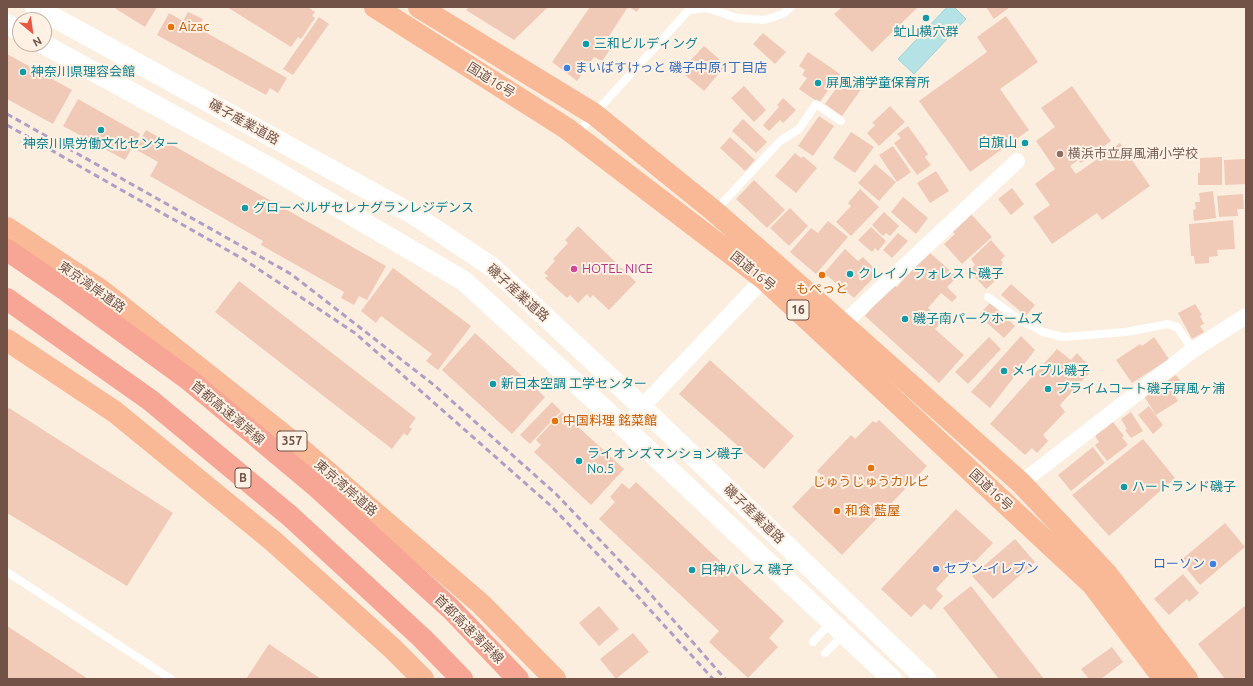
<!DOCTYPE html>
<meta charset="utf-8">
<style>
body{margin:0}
#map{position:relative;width:1253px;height:686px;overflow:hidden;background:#fceedf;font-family:Ubuntu,sans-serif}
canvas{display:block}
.frame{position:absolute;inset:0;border:8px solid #725247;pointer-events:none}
.north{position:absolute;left:12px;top:12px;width:40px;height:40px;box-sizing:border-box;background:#fff2e5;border:1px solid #c7b2a6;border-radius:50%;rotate:151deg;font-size:11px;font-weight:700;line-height:16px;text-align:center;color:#725247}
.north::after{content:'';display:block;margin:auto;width:14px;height:18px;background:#e75843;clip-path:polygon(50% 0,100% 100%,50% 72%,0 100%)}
</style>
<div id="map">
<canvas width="1253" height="686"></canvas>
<div class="frame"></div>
<div class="north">N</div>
</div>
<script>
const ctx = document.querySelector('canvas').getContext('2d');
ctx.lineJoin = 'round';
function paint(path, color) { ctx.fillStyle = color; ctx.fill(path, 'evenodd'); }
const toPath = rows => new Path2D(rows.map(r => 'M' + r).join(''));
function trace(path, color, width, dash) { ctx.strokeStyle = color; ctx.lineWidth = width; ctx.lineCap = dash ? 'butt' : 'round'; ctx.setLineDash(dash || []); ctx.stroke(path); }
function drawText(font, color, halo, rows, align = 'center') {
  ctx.font = font + ' Ubuntu,"Noto Sans JP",sans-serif'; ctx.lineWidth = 4; ctx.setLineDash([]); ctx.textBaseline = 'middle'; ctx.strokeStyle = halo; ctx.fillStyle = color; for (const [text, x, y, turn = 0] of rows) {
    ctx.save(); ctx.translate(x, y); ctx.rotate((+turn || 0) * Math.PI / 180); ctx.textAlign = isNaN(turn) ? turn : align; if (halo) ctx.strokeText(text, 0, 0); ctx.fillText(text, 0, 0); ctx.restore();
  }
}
const water = toPath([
 [947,7,954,7,966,19,914,74,898,59,947,7]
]);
const building = toPath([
 [113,7,157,7,145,27],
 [227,7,308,7,315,12,312,16,315,18,301,39,298,37,291,47],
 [469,7,548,7,514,40,466,10],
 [590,7,628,7,605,42,612,47,602,61,594,57,577,81,552,62],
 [629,7,640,7,637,12],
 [842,7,918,7,872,52,834,14],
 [986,7,1010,7,994,19],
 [188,12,203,19,198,28,287,78,278,93,270,88,266,95,157,35,169,13,183,21],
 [1006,16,1038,62,1000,89,1029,130,970,172,919,101,987,52,977,37],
 [319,17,329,24,293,75,283,69],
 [763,33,786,52,775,64,753,44],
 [704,46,726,65,704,91,685,75,693,66,689,62],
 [808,52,840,74,819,103,799,89,807,78,802,75,805,70,799,66],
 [7,54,72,90,53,124,7,99],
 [845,76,862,88,842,116,825,104],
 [744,86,766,110,754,122,731,98],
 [1072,86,1111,141,1081,163,1078,160,1070,166,1076,174,1120,143,1150,186,1102,220,1097,213,1052,244,1033,217,1050,205,1035,184,1055,169,1036,141,1055,127,1041,108],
 [783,98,796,110,783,123,780,120,769,131,763,125,779,107,777,105],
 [78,99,140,134,125,160,63,126],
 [890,106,905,122,879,146,867,133,875,125,872,123],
 [819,116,834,126,813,156,798,146],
 [743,119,767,142,756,153,732,131],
 [908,126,928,154,925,157,931,165,917,175,894,143,901,138,897,134],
 [146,130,386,266,367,300,359,296,354,305,341,298,344,292,261,245,263,241,150,176,158,162,135,149],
 [851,132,874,147,855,173,833,158],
 [730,137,755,160,745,171,720,148],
 [893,146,911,172,897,182,879,155],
 [795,153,801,158,803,156,817,168,796,193,775,176],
 [1222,157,1222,185,1198,185,1198,173,1200,173,1200,158],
 [1246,159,1246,184,1225,185,1224,160],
 [875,164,896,182,879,201,858,183],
 [936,171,949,191,930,203,917,183],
 [754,180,785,210,767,228,736,199],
 [1012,188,1024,204,1011,215,998,199],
 [860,189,879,207,851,236,836,222,851,206,848,203],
 [1213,191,1216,218,1194,221,1193,210,1196,209,1195,202,1200,202,1199,193],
 [1243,194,1244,209,1237,209,1238,216,1219,217,1217,196],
 [903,197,928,218,916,234,891,212],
 [790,208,808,226,789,246,770,228],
 [884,212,899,226,890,236,886,233,883,236,872,225],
 [971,214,992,237,962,264,944,244,955,234,952,231],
 [1233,220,1235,249,1217,250,1218,256,1209,257,1209,263,1195,264,1194,256,1191,256,1189,224],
 [828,221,848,237,816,274,790,252,811,228,818,233],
 [578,226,636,282,609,310,593,295,590,298,587,294,578,303,570,295,567,298,545,278,548,276,544,273,555,261,553,259,568,243,565,240],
 [871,227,886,241,878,251,875,248,872,252,858,240],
 [898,233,908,241,892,258,883,250],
 [991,240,1005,256,1001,260,1003,263,1001,265,1004,268,1002,269,1005,272,986,289,969,271,975,265,971,259],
 [845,249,858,261,863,257,874,268,871,271,876,275,854,298,824,273],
 [928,251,957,277,947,287,957,297,952,302,941,293,928,308,935,315,940,315,943,317,943,321,935,329,964,355,939,383,865,316,892,284,897,287],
 [393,268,471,326,438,370,426,361,432,354,381,316,376,323,361,311],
 [239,281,416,418,409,427,412,429,407,436,404,433,392,449,215,312],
 [1011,284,1035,305,1026,316,1001,295],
 [990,303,1015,326,1004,338,986,322,988,320,980,313],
 [1195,304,1202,315,1200,316,1204,324,1200,326,1204,332,1192,339,1178,313],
 [475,333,545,397,512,434,442,370],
 [1021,336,1035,350,990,408,971,392],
 [989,337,1001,349,968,384,955,372],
 [1154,337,1169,359,1132,383,1116,360,1140,344,1142,346],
 [1057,349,1071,360,1077,353,1087,364,1085,367,1090,372,1060,405,1065,412,1043,435,1048,441,1037,453,1032,448,1025,455,990,424],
 [710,360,794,436,764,469,679,394],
 [1176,375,1185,387,1174,395,1178,401,1156,415,1144,396],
 [552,402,561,411,530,444,520,435],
 [1149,406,1163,425,1153,434,1138,415],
 [9,408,173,513,127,586,7,513,7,410],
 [562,412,624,469,591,505,534,452,541,445,536,440],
 [1131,412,1143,431,1131,438,1125,430,1127,429,1121,419],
 [879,420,927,466,842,555,792,507,822,476,817,471,851,435,855,439,873,421,876,423],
 [1113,422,1124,436,1122,437,1128,445,1107,461,1095,445,1099,442,1095,436],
 [1143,439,1175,478,1109,536,1072,495],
 [1093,447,1105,463,1071,491,1058,475],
 [636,482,784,621,769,638,778,647,748,678,709,642,719,631,599,519,615,502,610,497,622,483,629,489],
 [956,509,993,543,967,570,960,563,936,589,943,596,931,610,924,604,911,617,881,589],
 [1225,523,1245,547,1200,585,1180,561],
 [1015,539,1035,562,993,599,972,576],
 [1183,574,1199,593,1189,602,1187,599,1169,615,1154,599],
 [971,586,1044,679,999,679,943,608],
 [1246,605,1246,676,1242,679,1225,679,1198,644],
 [599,606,619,629,599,646,579,623],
 [7,626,88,679,7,679],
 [633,633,649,652,616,679,600,659],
 [269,644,321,679,246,679],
 [1112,647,1123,662,1101,679,1089,679,1081,669]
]);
const service = toPath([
 [577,135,594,114,689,10,707,8,737,18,764,20,783,14,791,7],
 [715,211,780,141,799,129,816,104,841,121],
 [988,297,1017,318,1043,332,1063,337,1126,332,1168,324,1177,327,1193,350],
 [7,572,171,679],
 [813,642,831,622],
 [825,653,844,634]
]);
const minor = toPath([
 [843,324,1017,161],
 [625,428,642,407,771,271],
 [1021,483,1193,350,1246,316]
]);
const tertiary = toPath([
 [35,7,414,215,492,267,642,407,926,679],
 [7,24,20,31],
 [43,44,269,167,464,281,625,428,892,679]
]);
const trunk = toPath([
 [375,7,566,128,764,279,1093,585,1164,679],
 [419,7,594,114,714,211,776,265,1021,483,1106,573,1187,679],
 [7,228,102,291,294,443,481,604,555,679],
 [7,340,115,412,273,541,392,648,423,679]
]);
const motorway = toPath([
 [7,250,67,291,188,379,317,487,451,609,518,679],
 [7,299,150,400,290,516,422,638,462,679]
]);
const rail = toPath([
 [7,114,291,274,434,385,556,494,639,581,725,679],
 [7,125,243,259,355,333,550,505,632,590,713,679]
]);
const markers = [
 [926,18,4,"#0f9aa8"],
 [171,27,4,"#e8710a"],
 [586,44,4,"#0f9aa8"],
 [567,68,4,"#3f7fe0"],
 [23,72,4,"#0f9aa8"],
 [818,83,4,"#0f9aa8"],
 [101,130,4,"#0f9aa8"],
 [1025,143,4,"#0f9aa8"],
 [1060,154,4,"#8d6e63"],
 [245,208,4,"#0f9aa8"],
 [574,269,4,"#d1479c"],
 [850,274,4,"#0f9aa8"],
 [822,275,4,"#e8710a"],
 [905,319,4,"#0f9aa8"],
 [1004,371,4,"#0f9aa8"],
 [493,384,4,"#0f9aa8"],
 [1048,389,4,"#0f9aa8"],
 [555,421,4,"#e8710a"],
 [579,461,4,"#0f9aa8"],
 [871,468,4,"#e8710a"],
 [1124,487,4,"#0f9aa8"],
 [837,511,4,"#e8710a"],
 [1213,564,4,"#3f7fe0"],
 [936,569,4,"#3f7fe0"],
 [692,570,4,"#0f9aa8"]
];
const shields = [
 [798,310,22],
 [292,441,30],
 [243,478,16]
];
const shieldNames = [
 ["16",798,310],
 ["357",292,441],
 ["B",243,478]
];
const foodNames = [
 ["Aizac",179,27],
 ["もぺっと",822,289,"center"],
 ["中国料理 銘菜館",563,421],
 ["じゅうじゅうカルビ",871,482,"center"],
 ["和食 藍屋",845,511]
];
const cultureNames = [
 ["虻山横穴群",926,32,"center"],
 ["三和ビルディング",594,44],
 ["神奈川県理容会館",31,72],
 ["屏風浦学童保育所",826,83],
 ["白旗山",1017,143,"right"],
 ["神奈川県労働文化センター",101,144,"center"],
 ["グローベルザセレナグランレジデンス",253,208],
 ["クレイノ フォレスト磯子",858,274],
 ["磯子南パークホームズ",913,319],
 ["メイプル磯子",1012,371],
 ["新日本空調 工学センター",501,384],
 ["プライムコート磯子屏風ヶ浦",1056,389],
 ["ライオンズマンション磯子",587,454],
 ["No.5",587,469],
 ["ハートランド磯子",1132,487],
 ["日神パレス 磯子",700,570]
];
const shopNames = [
 ["まいばすけっと 磯子中原1丁目店",575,68],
 ["ローソン",1205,564,"right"],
 ["セブン-イレブン",944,569]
];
const streetNames = [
 ["国道16号",491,80,32],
 ["磯子産業道路",244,122,29],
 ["国道16号",753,271,39],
 ["東京湾岸道路",92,287,35],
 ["磯子産業道路",518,293,42],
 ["首都高速湾岸線",228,413,40],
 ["東京湾岸道路",346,488,41],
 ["国道16号",991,490,43],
 ["磯子産業道路",754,514,44],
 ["首都高速湾岸線",469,629,45]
];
const educationNames = [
 ["横浜市立屏風浦小学校",1068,154]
];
const hotelNames = [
 ["HOTEL NICE",582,269]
];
paint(water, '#b4e2e5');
trace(water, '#9bd3d7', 1);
paint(building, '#f1c9b7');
trace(service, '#fff', 8);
trace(minor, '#fff', 16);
trace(tertiary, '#fff', 20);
trace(trunk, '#f9b896', 22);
trace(motorway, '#f7a595', 22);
trace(rail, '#af9fc4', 3, [6, 4]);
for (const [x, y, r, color] of markers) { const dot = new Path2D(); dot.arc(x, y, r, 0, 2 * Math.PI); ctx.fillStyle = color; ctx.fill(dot); trace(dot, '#fff2e5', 1.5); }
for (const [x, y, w] of shields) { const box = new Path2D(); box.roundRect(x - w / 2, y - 10, w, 20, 3); ctx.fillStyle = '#fff2e5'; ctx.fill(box); trace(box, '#725247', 1); }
drawText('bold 12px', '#725247', null, shieldNames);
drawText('13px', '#c56008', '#fff2e5', foodNames, 'left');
drawText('13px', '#0d838f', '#fff2e5', cultureNames, 'left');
drawText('13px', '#366cbe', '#fff2e5', shopNames, 'left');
drawText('13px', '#725247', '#fff2e5', streetNames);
drawText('13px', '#785e54', '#fff2e5', educationNames, 'left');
drawText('13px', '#b23c85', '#fff2e5', hotelNames, 'left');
</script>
